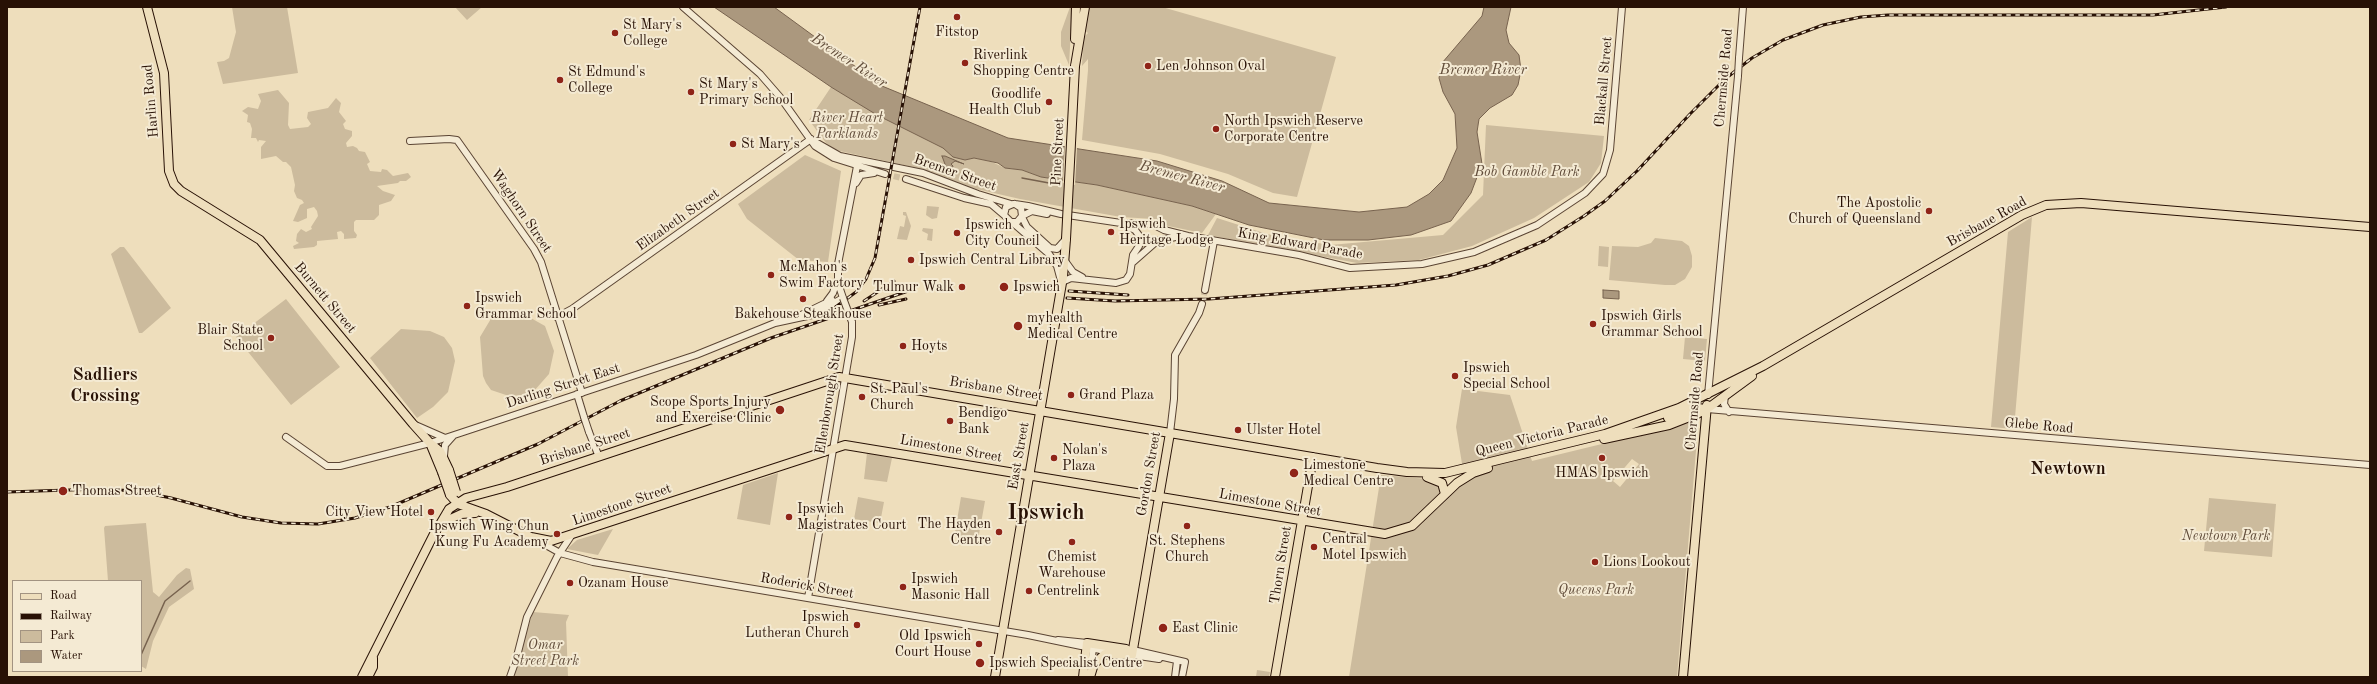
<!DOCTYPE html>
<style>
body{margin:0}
#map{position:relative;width:2377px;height:684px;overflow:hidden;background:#eedebc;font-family:"Old Standard TT",serif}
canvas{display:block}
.frame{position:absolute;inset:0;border:8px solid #281105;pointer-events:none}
.legend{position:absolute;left:12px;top:580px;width:130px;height:92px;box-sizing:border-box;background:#f4ead3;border:1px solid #a29381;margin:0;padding:5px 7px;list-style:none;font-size:12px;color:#281105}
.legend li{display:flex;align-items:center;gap:8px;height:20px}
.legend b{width:20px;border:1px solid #a29381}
</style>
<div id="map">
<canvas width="2377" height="684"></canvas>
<div class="frame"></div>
<ul class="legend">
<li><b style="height:5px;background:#eedebc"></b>Road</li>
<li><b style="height:5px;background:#281105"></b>Railway</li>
<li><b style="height:11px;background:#ccbb9d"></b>Park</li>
<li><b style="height:11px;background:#ab987e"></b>Water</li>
</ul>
</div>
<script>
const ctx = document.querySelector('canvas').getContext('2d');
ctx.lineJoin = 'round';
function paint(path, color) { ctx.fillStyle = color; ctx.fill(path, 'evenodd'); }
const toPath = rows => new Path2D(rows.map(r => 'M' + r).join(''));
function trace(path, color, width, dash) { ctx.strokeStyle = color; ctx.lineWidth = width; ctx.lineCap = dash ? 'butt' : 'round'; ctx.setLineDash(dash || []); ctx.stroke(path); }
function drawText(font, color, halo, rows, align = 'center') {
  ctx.font = font + ' "Old Standard TT",serif'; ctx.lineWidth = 4; ctx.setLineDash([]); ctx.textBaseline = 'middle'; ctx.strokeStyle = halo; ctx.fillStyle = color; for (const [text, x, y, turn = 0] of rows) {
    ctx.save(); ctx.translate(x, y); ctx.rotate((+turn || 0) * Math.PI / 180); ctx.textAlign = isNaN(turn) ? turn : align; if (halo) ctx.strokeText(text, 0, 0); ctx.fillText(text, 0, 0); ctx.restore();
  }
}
const green = toPath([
 [232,7,287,7,298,73,223,84,217,62,224,61,229,58,236,32],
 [455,7,482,7,467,20],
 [1070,7,1072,7,1072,13,1069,65,1061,46,1061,32],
 [1089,7,1162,7,1336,57,1297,197,1273,193,1228,174,1160,154,1082,140,1088,70,1088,59,1082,66,1083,44,1084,37,1088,33,1084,30],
 [831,87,889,121,943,148,954,157,965,160,974,158,992,162,1005,168,1022,170,1041,177,1097,185,1192,206,1216,214,1202,233,1168,226,1154,219,1121,217,1020,199,972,188,913,167,835,150,826,143,809,120],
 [278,90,289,103,288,125,290,129,308,127,311,124,307,118,308,112,328,108,336,98,341,103,339,112,346,121,343,124,345,129,352,131,352,136,346,143,347,147,353,146,357,148,359,151,365,152,370,162,367,164,370,171,381,172,382,169,387,170,393,176,408,173,411,177,406,181,400,181,398,183,377,186,383,191,395,195,391,201,379,205,379,215,374,220,356,220,354,222,354,231,357,235,356,238,344,239,344,234,341,231,337,232,338,239,317,241,317,245,314,247,294,249,293,246,299,243,296,241,297,234,301,229,306,232,312,229,311,227,318,216,317,211,314,207,307,209,307,218,298,222,293,221,300,205,304,203,302,200,297,198,294,191,295,185,291,167,286,162,283,162,276,156,261,159,261,147,266,141,259,140,258,142,256,138,251,138,252,129,250,123,247,122,248,115,242,111,248,107,258,109,261,101,258,94],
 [1486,125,1604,136,1601,163,1589,182,1534,218,1472,246,1419,260,1357,263,1208,235,1217,218,1267,234,1330,245,1443,235,1483,195],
 [805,155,841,171,828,262,799,260,747,219,738,204],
 [927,206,939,207,937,218,932,219,926,215],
 [903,212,906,212,911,226,907,240,897,239,900,226,904,227,906,216,903,215],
 [2032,217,2014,429,1991,427,2008,232],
 [923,228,933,229,932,241,927,240,928,234,922,231],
 [1655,238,1682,241,1689,246,1692,256,1692,267,1685,279,1675,285,1665,285,1609,280,1612,246,1638,247,1651,243],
 [1599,246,1609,247,1608,267,1598,266],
 [120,247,124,247,171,308,142,333,139,333,111,254],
 [286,299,340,367,291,405,236,337],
 [522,313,545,326,554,351,549,374,534,391,522,395,509,396,491,390,486,383,483,376,480,337,492,317],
 [401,329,430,331,444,337,452,348,455,361,448,392,433,407,417,418,370,358],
 [1685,337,1707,339,1705,361,1683,359],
 [1462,389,1510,395,1532,461,1688,423,1694,423,1698,427,1677,677,1349,677,1381,475,1428,479,1441,487,1460,486,1465,482,1456,427],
 [1632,459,1639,464,1620,487,1613,481],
 [867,453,892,458,887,482,864,479],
 [778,473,770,525,737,519,743,485],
 [858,497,884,502,880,523,854,519],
 [961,497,985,501,978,540,957,536,955,532],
 [2209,498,2276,504,2272,557,2204,551],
 [146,523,153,592,159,597,177,575,186,568,190,569,194,589,169,607,153,641,146,669,141,666,141,581,108,581,104,528,105,526],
 [613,529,598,555,567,549,577,540],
 [533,612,569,615,566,622,568,677,513,677],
 [1257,670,1270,672,1269,677,1256,677]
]);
const water = toPath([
 [714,7,774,7,882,86,1008,138,1157,161,1222,181,1269,203,1359,212,1407,207,1429,194,1443,180,1457,148,1455,114,1443,92,1439,78,1442,63,1482,16,1484,7,1511,7,1506,30,1509,43,1519,55,1521,70,1518,85,1512,95,1490,108,1479,119,1477,132,1482,164,1471,193,1451,221,1411,235,1368,240,1324,240,1249,225,1192,206,1097,185,1041,177,1022,170,1005,168,998,163,974,158,965,160,953,157,943,148,877,115,831,87,714,7],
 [942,156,945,156,964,164,955,161,951,164,953,166,952,169,946,167,942,156],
 [1603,290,1619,291,1619,299,1603,298,1603,290]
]);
const pier = toPath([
 [1065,145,1077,147,1075,185,1063,183]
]);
const stream = toPath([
 [1022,178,1049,183],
 [141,655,165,601,190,581]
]);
const minorTunnel = toPath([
 [885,174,906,179],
 [1202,304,1205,290]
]);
const minor = toPath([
 [683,7,760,74,780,97,815,146,834,158,885,174],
 [1739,58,1743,7],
 [812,140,840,156,923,173,978,194,1011,204],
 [410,141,449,139,457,140,534,249,541,262,582,393],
 [906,179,964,198,991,204,1004,215],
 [856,183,861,175,874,173],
 [1015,204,1021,208,1022,216,1017,222,1011,222,1004,215,1006,207,1013,204,1015,204,1028,206,1061,214,1121,223,1152,224,1164,230,1188,236,1299,255,1350,268,1422,264,1474,252,1537,225,1585,193,1603,174,1610,150,1622,7],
 [1022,216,1032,211,1047,214],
 [1022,217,1027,227,1050,248,1057,249,1065,240],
 [1013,223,1049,254,1057,266,1061,281],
 [1124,225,1135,230,1144,242,1152,244],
 [1065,261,1073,272,1082,277],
 [1132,263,1157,241,1180,236],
 [1062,282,1071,278,1116,283,1126,280,1130,274,1133,255,1139,246,1140,238],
 [1205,290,1214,241],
 [827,301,833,293,837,281],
 [799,316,832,300],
 [557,317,572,309,811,139],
 [577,394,584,417],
 [1708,395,1738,76],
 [1725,396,1724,404,1729,412],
 [1707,409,2370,465],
 [413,424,445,438],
 [589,432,599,457],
 [1170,433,1174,399,1175,355,1199,313,1202,304],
 [286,437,327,466,340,466,430,443,696,355,775,323,812,315,843,298,838,283,838,264,858,161],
 [444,456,445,445,453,436],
 [535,539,560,553,593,562,1028,635,1110,652],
 [808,598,852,337,852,322],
 [1058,640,1087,643],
 [1133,650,1185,662,1182,677],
 [1132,655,1159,659],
 [1091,668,1093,646],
 [510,677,516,660,527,617,557,557,571,536],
 [1175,677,1177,661]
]);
const major = toPath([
 [147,7,164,73,169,171,174,184,181,191,260,240,413,424,430,443,440,451,449,470],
 [1075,39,1076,7],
 [1075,66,1085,7],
 [1668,418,1697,408,1707,409],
 [1604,439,1669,425,1697,414,1707,409,1752,376],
 [430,443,442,472],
 [1427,477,1442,483,1445,494],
 [450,495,458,504,486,514,531,537,551,541,845,445,1385,534,1412,526,1457,483,1473,473,1488,468],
 [446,521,461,514,475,513],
 [436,531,449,509,466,498,507,487,839,377,1377,468,1407,472,1445,473,1605,434,1679,408,1763,366,2022,215,2046,205,2081,203,2370,227],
 [362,677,438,526],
 [368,677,373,667,373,658],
 [995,677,1063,277,1066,239],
 [1083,677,1087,643,1126,649],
 [1090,677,1094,664,1105,654,1132,655,1170,433],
 [1275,677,1313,457],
 [1683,677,1707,405]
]);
const rail = toPath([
 [1069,291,1128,295],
 [1067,298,1115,301,1209,299,1396,285,1448,276,1488,265,1546,240,1584,216,1605,201,1637,171,1690,114,1725,79,1752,58,1783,40,1823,25,1861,17,1888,15,2153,15,2226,7],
 [864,301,894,281],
 [879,305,906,299],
 [826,314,856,292,866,279,875,258,920,7],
 [7,492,100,489,137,491,171,498,242,517,281,523,318,524,355,518,390,507,538,444,620,401,771,338,908,291]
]);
const minorBridge = toPath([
 [1738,76,1739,58],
 [843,298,852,322],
 [584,417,589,432]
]);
const majorBridge = toPath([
 [1066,239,1075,66],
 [449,470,456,492],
 [442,472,450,495]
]);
const markers = [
 [957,17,4,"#8f2418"],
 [615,33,4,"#8f2418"],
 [965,63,4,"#8f2418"],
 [1148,66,4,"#8f2418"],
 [560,80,4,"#8f2418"],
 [691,92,4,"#8f2418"],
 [1049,102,4,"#8f2418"],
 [1216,129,4,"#8f2418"],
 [733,144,4,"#8f2418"],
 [1929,211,4,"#8f2418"],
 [1111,232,4,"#8f2418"],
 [957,233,4,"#8f2418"],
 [911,260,4,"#8f2418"],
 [771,275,4,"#8f2418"],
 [962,287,4,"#8f2418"],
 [1004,287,5,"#8f2418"],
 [803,299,4,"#8f2418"],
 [467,306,4,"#8f2418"],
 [1593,324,4,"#8f2418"],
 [1018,326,5,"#8f2418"],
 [271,338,4,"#8f2418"],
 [903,346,4,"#8f2418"],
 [1455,376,4,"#8f2418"],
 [1071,395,4,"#8f2418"],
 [862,397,4,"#8f2418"],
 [780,410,5,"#8f2418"],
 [950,421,4,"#8f2418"],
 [1238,430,4,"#8f2418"],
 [1054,458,4,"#8f2418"],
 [1602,458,4,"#8f2418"],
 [1294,473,5,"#8f2418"],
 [63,491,5,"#8f2418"],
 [431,512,4,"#8f2418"],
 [789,517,4,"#8f2418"],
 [1187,526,4,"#8f2418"],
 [999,532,4,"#8f2418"],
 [557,534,4,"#8f2418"],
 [1072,542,4,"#8f2418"],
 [1314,547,4,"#8f2418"],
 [1595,562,4,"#8f2418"],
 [570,583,4,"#8f2418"],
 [903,587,4,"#8f2418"],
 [1029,591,4,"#8f2418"],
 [857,625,4,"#8f2418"],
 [1163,628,5,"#8f2418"],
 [979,644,4,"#8f2418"],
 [980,663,5,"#8f2418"]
];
const poiNames = [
 ["St Mary's",623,25],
 ["College",623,41],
 ["Fitstop",957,32,"center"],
 ["Riverlink",973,55],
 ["Shopping Centre",973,71],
 ["Len Johnson Oval",1156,66],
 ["St Edmund's",568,72],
 ["College",568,88],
 ["St Mary's",699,84],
 ["Primary School",699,100],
 ["Goodlife",1041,94,"right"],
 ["Health Club",1041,110,"right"],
 ["North Ipswich Reserve",1224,121],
 ["Corporate Centre",1224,137],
 ["St Mary's",741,144],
 ["The Apostolic",1921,203,"right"],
 ["Church of Queensland",1921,219,"right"],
 ["Ipswich",1119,224],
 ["Heritage Lodge",1119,240],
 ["Ipswich",965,225],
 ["City Council",965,241],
 ["Ipswich Central Library",919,260],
 ["McMahon's",779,267],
 ["Swim Factory",779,283],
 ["Tulmur Walk",954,287,"right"],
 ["Ipswich",1013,287],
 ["Ipswich",475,298],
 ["Grammar School",475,314],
 ["Bakehouse Steakhouse",803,314,"center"],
 ["Ipswich Girls",1601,316],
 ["Grammar School",1601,332],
 ["myhealth",1027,318],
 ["Medical Centre",1027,334],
 ["Blair State",263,330,"right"],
 ["School",263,346,"right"],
 ["Hoyts",911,346],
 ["Ipswich",1463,368],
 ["Special School",1463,384],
 ["St. Paul's",870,389],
 ["Church",870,405],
 ["Grand Plaza",1079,395],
 ["Scope Sports Injury",771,402,"right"],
 ["and Exercise Clinic",771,418,"right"],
 ["Bendigo",958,413],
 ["Bank",958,429],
 ["Ulster Hotel",1246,430],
 ["Nolan's",1062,450],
 ["Plaza",1062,466],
 ["Limestone",1303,465],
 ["Medical Centre",1303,481],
 ["HMAS Ipswich",1602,473,"center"],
 ["Thomas Street",72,491],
 ["Ipswich",797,509],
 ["Magistrates Court",797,525],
 ["City View Hotel",423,512,"right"],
 ["The Hayden",991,524,"right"],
 ["Centre",991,540,"right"],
 ["Ipswich Wing Chun",549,526,"right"],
 ["Kung Fu Academy",549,542,"right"],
 ["Central",1322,539],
 ["Motel Ipswich",1322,555],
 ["St. Stephens",1187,541,"center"],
 ["Church",1187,557,"center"],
 ["Chemist",1072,557,"center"],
 ["Warehouse",1072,573,"center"],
 ["Lions Lookout",1603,562],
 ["Ipswich",911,579],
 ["Masonic Hall",911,595],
 ["Ozanam House",578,583],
 ["Centrelink",1037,591],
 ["Ipswich",849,617,"right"],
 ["Lutheran Church",849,633,"right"],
 ["East Clinic",1172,628],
 ["Old Ipswich",971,636,"right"],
 ["Court House",971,652,"right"],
 ["Ipswich Specialist Centre",989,663]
];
const streetNames = [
 ["Chermside Road",1724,78,-85],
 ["Blackall Street",1604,81,-85],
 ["Harlin Road",151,101,-95],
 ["Pine Street",1058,152,-87],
 ["Bremer Street",955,173,19],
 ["Waghorn Street",521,211,56],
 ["Elizabeth Street",678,220,-35],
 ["Brisbane Road",1987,222,-29],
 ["King Edward Parade",1300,244,10],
 ["Burnett Street",325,298,50],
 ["Darling Street East",563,386,-18],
 ["Brisbane Street",996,389,9],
 ["Ellenborough Street",830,394,-81],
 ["Chermside Road",1695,401,-85],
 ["Glebe Road",2039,426,5],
 ["Queen Victoria Parade",1542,436,-14],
 ["Brisbane Street",585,447,-18],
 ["Limestone Street",951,449,10],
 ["East Street",1019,456,-80],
 ["Gordon Street",1149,474,-80],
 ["Limestone Street",1270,503,10],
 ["Limestone Street",622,505,-19],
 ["Thorn Street",1281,565,-81],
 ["Roderick Street",807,586,10]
];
const parkNames = [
 ["River Heart",847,118],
 ["Parklands",847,134],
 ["Bob Gamble Park",1527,172],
 ["Newtown Park",2226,536],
 ["Queens Park",1596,590],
 ["Omar",545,645],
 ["Street Park",545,661]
];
const waterNames = [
 ["Bremer River",849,61,33],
 ["Bremer River",1483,70],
 ["Bremer River",1182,177,15]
];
const districtNames = [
 ["Sadliers",105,375],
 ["Crossing",105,396],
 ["Newtown",2068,469]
];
const townNames = [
 ["Ipswich",1046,513]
];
paint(green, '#ccbb9d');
paint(water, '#ab987e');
trace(water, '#77624e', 1);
paint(pier, '#eedebc');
trace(stream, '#77624e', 1.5);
trace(minorTunnel, '#d0bfa1', 6, [6, 3]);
trace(minor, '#5a4433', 8);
trace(major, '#281105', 10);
trace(minor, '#f4ead3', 6);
trace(major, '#eedebc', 8);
trace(rail, '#281105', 3);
trace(rail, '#f4ead3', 1.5, [4.5]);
trace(minorBridge, '#5a4433', 8, []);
trace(majorBridge, '#281105', 10, []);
trace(minorBridge, '#f4ead3', 6);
trace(majorBridge, '#eedebc', 8);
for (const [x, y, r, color] of markers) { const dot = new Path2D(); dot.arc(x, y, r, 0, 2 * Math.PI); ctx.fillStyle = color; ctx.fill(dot); trace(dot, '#f4ead3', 1.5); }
drawText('14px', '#281105', '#f4ead3', poiNames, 'left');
drawText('14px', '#281105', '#f4ead3', streetNames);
drawText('italic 14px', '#614c3a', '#f4ead3', parkNames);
drawText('italic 15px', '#634e3b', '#f4ead3', waterNames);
drawText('bold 18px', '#281105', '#f4ead3', districtNames);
drawText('bold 22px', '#281105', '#f4ead3', townNames);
</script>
